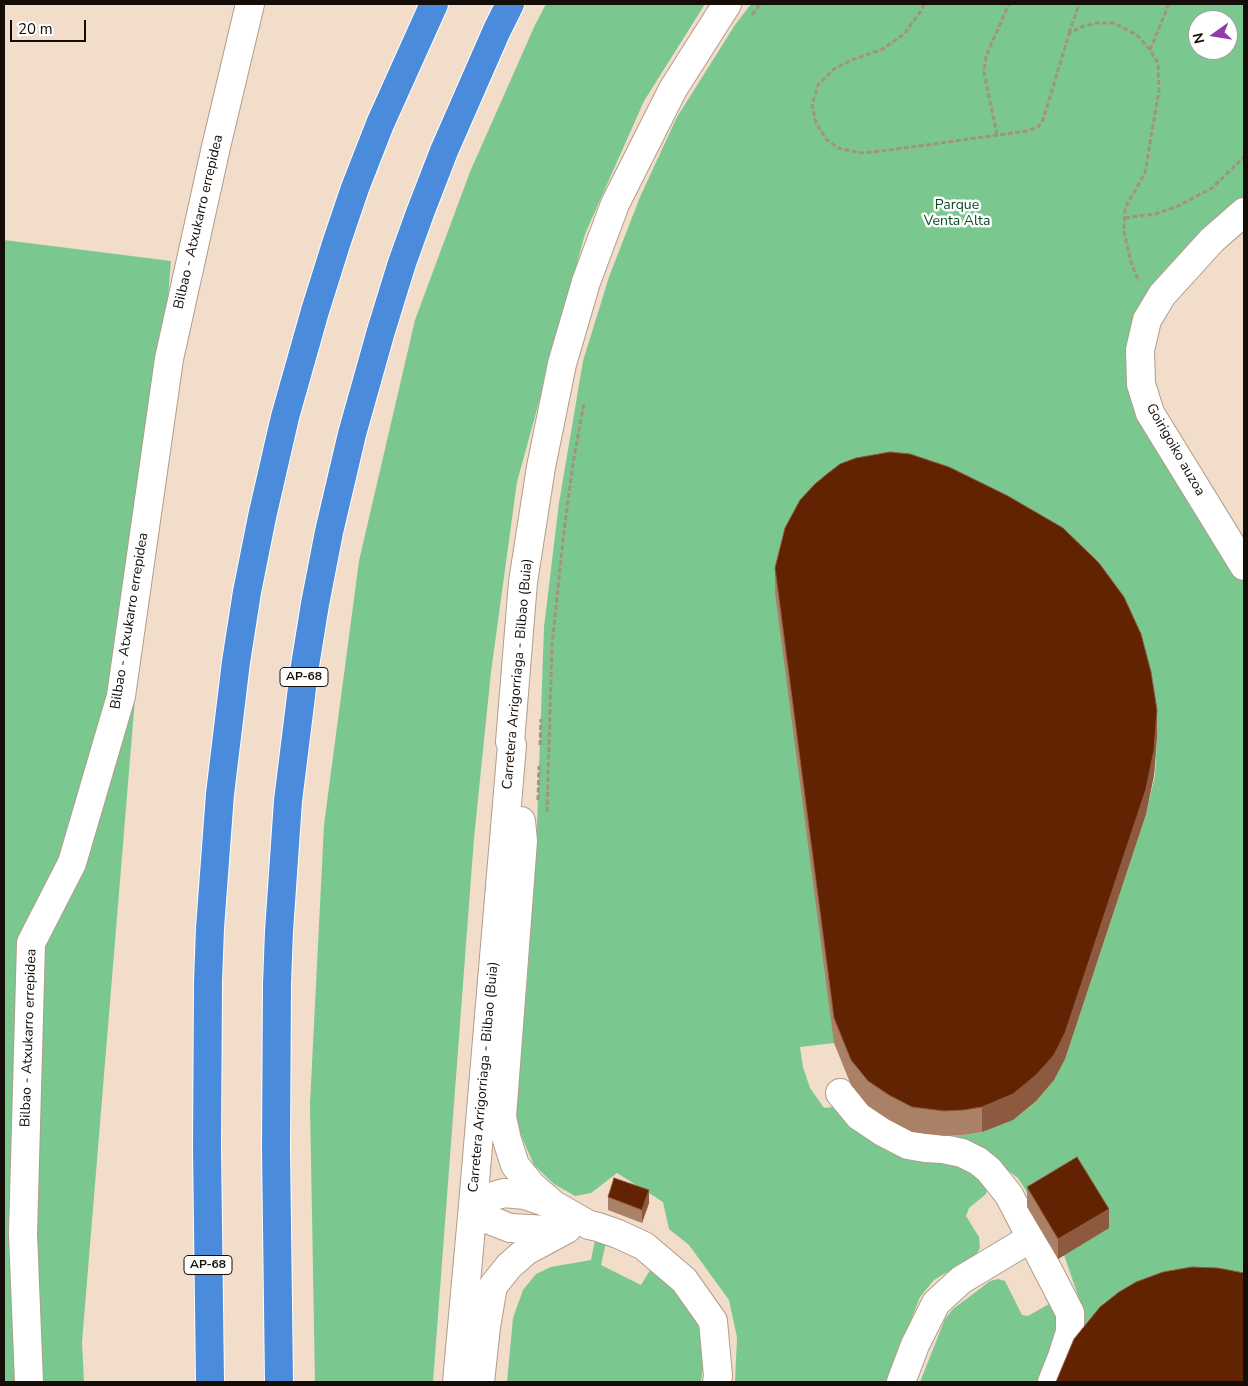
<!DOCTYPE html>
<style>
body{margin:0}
#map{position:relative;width:1248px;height:1386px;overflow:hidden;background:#f2dcca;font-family:"Nunito Sans",sans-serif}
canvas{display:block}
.frame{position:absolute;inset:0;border:5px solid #150e08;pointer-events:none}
.north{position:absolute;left:1188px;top:10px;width:50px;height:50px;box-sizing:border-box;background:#fff;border:1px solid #a19f9c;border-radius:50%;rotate:257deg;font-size:14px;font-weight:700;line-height:20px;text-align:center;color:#150e08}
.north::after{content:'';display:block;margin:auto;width:18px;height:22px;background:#903caa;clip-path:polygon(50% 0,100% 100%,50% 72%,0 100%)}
.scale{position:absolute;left:10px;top:20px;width:76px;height:22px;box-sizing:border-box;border:2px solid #150e08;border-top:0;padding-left:6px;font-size:15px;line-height:18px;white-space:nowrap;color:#150e08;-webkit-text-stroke:4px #fff;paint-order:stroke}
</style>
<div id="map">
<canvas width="1248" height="1386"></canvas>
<div class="frame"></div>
<div class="north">N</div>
<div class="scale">20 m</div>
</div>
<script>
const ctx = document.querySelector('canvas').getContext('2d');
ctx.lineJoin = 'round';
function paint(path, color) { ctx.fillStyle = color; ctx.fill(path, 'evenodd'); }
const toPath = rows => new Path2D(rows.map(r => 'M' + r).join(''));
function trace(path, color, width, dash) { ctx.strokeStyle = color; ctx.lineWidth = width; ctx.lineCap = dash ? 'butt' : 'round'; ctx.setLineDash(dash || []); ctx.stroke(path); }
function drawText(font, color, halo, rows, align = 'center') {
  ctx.font = font + ' "Nunito Sans",sans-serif'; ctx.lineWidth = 5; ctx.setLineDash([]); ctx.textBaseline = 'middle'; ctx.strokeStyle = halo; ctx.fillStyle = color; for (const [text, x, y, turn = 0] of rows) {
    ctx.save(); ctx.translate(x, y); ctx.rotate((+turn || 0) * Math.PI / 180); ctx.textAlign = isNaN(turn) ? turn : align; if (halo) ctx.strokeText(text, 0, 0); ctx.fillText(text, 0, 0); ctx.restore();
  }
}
const green = toPath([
 [546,4,705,4,644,101,585,234,517,482,491,672,474,838,433,1382,315,1382,310,1104,324,825,359,561,415,320,470,172,535,25],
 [751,4,1244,4,1244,212,1162,295,1141,384,1244,566,1244,1298,1074,1364,1082,1307,1064,1255,1034,1203,1018,1178,999,1164,944,1136,964,1135,982,1132,1013,1120,1036,1101,1054,1080,1065,1059,1146,814,1155,775,1157,736,834,1043,800,1047,803,1067,810,1088,824,1108,832,1107,842,1109,963,1164,988,1186,986,1194,969,1208,966,1216,979,1237,980,1248,976,1255,934,1280,920,1297,887,1382,735,1382,737,1337,729,1300,689,1245,669,1229,663,1202,617,1173,591,1193,575,1196,554,1184,534,1165,523,1140,515,1116,528,971,537,825,544,627,559,503,583,361,609,277,640,197,677,117,735,25],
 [1198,20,1228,20,1228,50,1198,50],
 [4,240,171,261,82,1342,84,1382,4,1382],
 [595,1240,606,1242,601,1265,641,1285,655,1262,695,1314,701,1336,704,1359,701,1382,507,1382,513,1318,523,1290,536,1274,551,1267,591,1260],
 [998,1279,1005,1281,1022,1315,1028,1316,1049,1304,1056,1306,1062,1315,1043,1382,920,1382,945,1319,953,1309,981,1288,990,1281]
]);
const path = toPath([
 [924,4,921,11,904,34,883,49,852,60,834,69,818,85,812,105,816,123,826,139,838,148,860,153,882,151,1027,131,1038,127,1043,120,1069,34,1081,27,1096,23,1114,23,1137,35,1150,50,1158,63,1159,90,1145,173,1125,208,1124,232,1131,262,1139,282],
 [752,15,760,4],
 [1069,33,1079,4],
 [1150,50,1169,4],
 [997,135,984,72,986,56,1009,4],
 [1125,218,1155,214,1178,206,1212,188,1244,157],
 [540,745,541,719],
 [538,800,539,766],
 [547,812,552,645,564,531,573,463,584,403]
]);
const minor = toPath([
 [1244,212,1212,240,1162,295,1147,320,1140,350,1141,384,1150,413,1244,566],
 [521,821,523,841,502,1117,507,1140,515,1165,531,1185,554,1205,589,1225,598,1227,618,1234,644,1246,684,1280,713,1321,718,1376,717,1382],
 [840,1093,859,1116,883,1132,908,1145,925,1148,943,1149,962,1153,978,1161,989,1170,1009,1195,1070,1313,1070,1332,1062,1357,1052,1382],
 [473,1205,487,1219,510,1228,548,1230,564,1229],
 [473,1205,487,1198,504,1193,525,1195,551,1204],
 [29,1382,23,1234,31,943,72,863,121,696,169,359,216,147,250,4],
 [457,1382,473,1205,512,745,510,742,523,582,541,467,562,364,586,282,615,204,673,89,727,4],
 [480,1382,486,1327,493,1286,509,1266,526,1251,567,1229],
 [901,1382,915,1345,936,1303,961,1280,1031,1238]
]);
const highway = toPath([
 [210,1382,207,1148,208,982,210,928,220,794,236,662,247,592,262,517,285,417,315,311,337,241,355,188,380,124,434,4],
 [279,1382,276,1148,277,984,279,931,288,801,304,672,315,604,329,532,352,434,381,331,402,263,420,213,444,151,497,30,510,4]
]);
const wall = toPath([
 [775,568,1157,736,1154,775,1146,814,1065,1059,1054,1080,1036,1101,1013,1120,982,1132,964,1135,944,1136,912,1132,889,1120,868,1106,851,1085,834,1043,775,593],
 [1027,1187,1109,1228,1058,1259,1027,1207],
 [608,1197,649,1203,642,1223,608,1210]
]);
const shadedWall = toPath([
 [1157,710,1157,736,1154,775,1146,814,1065,1059,1054,1080,1036,1101,1013,1120,982,1132,982,1107],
 [649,1190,649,1203,642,1223,642,1210],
 [1109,1209,1109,1228,1058,1259,1058,1239]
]);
const building = toPath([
 [890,452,910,454,949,467,1008,496,1063,528,1099,563,1124,597,1141,634,1151,672,1157,710,1154,750,1146,789,1065,1033,1054,1055,1036,1075,1013,1094,982,1107,964,1110,944,1111,912,1107,889,1095,868,1081,851,1060,834,1018,775,568,785,528,800,500,815,484,827,474,840,464,856,458,890,452],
 [1077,1157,1109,1209,1058,1239,1027,1187,1077,1157],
 [614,1178,649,1190,642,1210,608,1197,614,1178],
 [1192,1267,1218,1268,1244,1273,1244,1382,1056,1382,1074,1339,1100,1307,1119,1292,1136,1282,1163,1272,1192,1267]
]);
const shields = [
 [304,677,48],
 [208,1265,48]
];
const shieldNames = [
 ["AP-68",304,677],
 ["AP-68",208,1265]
];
const parkNames = [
 ["Parque",957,206],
 ["Venta Alta",957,222]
];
const streetNames = [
 ["Bilbao - Atxukarro errepidea",199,222,-77],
 ["Goirigoiko auzoa",1175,450,60],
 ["Bilbao - Atxukarro errepidea",130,621,-81],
 ["Carretera Arrigorriaga - Bilbao (Buia)",518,674,-85],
 ["Bilbao - Atxukarro errepidea",29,1038,-88],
 ["Carretera Arrigorriaga - Bilbao (Buia)",484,1077,-85]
];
paint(green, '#7ac88f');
trace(minor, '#b09c8b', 30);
trace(highway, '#fff', 30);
trace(path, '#a39284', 3, [5, 2.5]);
trace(minor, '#fff', 28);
trace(highway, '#4a8bdb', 28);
paint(wall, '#aa8066');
paint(shadedWall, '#8d5a3f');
paint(building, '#622303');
trace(building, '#8d5a3f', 1);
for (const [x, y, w] of shields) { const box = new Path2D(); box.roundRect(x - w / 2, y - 9.5, w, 19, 4); ctx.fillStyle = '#fff'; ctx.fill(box); trace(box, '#150e08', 1); }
drawText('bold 12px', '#150e08', null, shieldNames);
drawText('14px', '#074c25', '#fff', parkNames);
drawText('14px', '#150e08', '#fff', streetNames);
</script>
